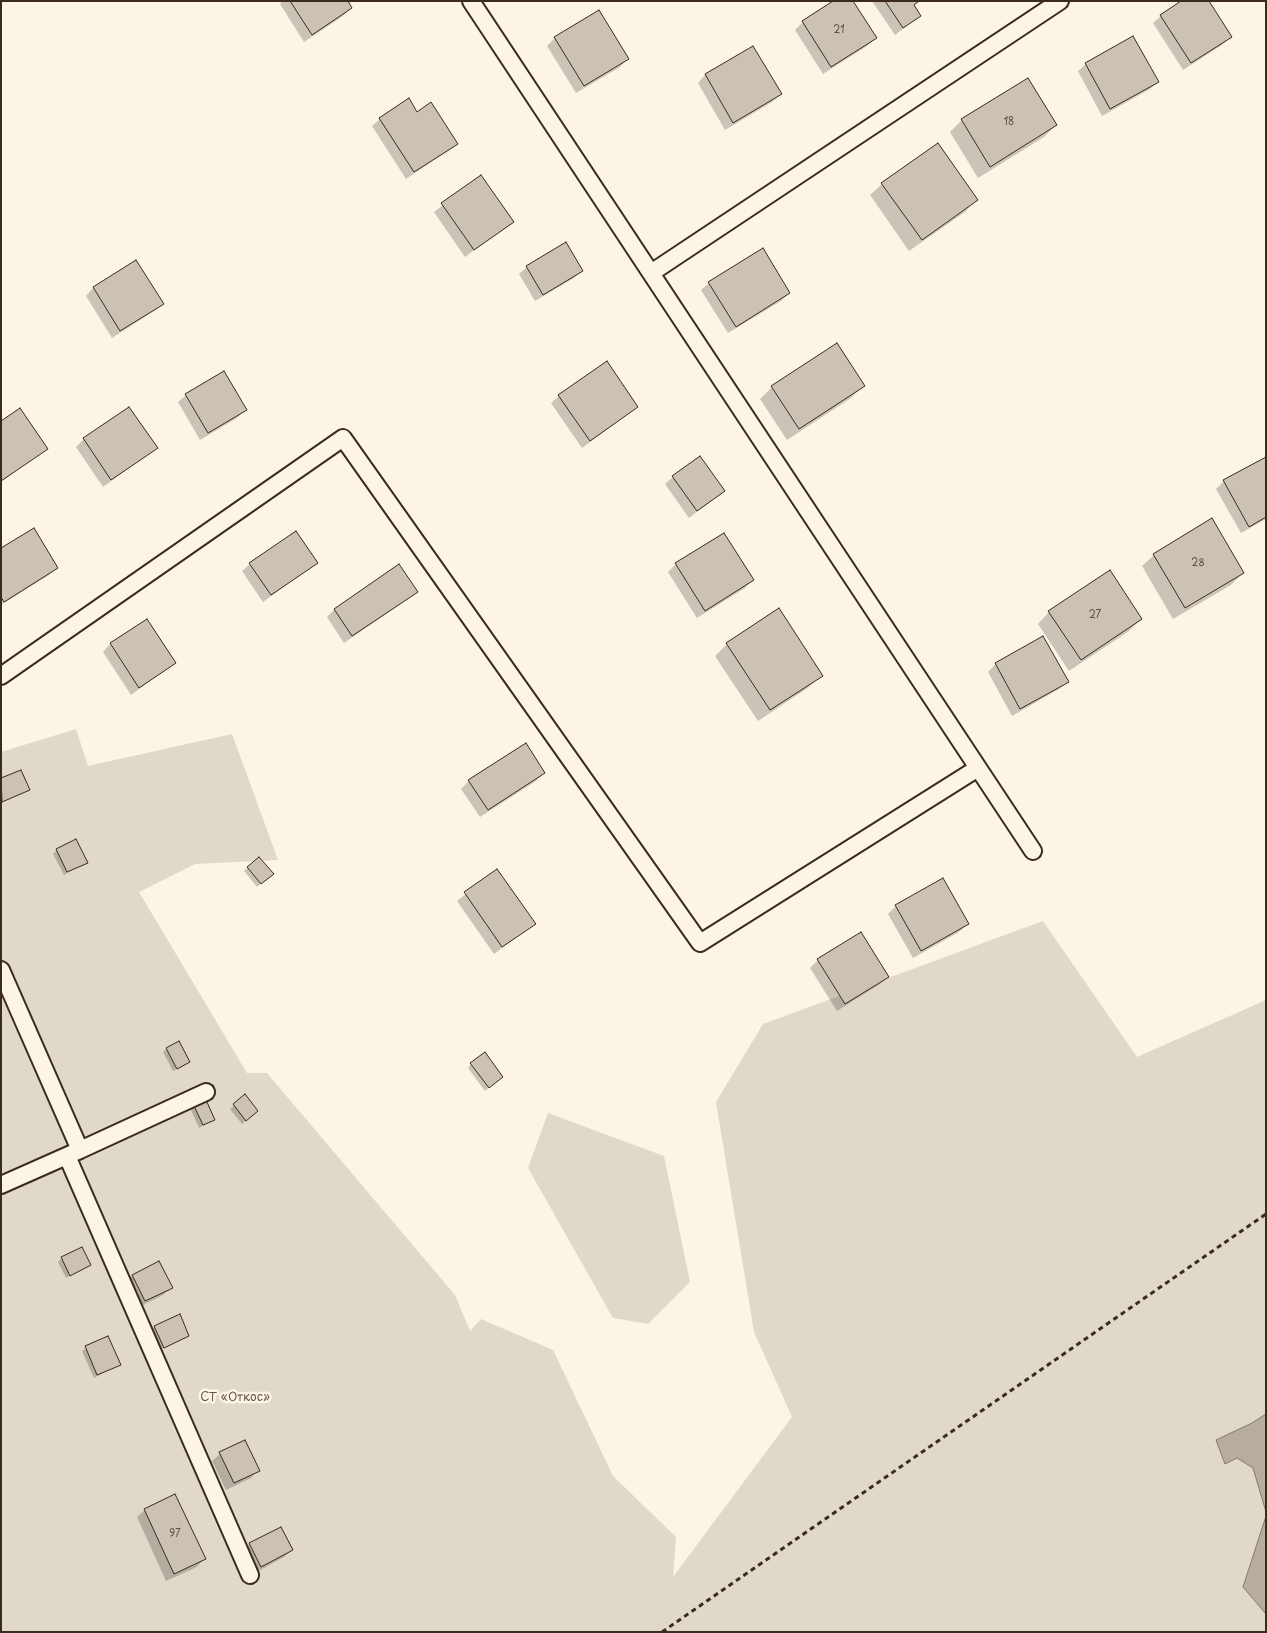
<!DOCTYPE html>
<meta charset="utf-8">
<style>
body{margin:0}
#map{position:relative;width:1267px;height:1633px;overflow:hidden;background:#fcf5e5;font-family:"Playpen Sans",sans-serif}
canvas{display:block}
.frame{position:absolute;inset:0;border:2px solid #3b2a1e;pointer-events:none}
</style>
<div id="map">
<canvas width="1267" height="1633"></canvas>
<div class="frame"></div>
</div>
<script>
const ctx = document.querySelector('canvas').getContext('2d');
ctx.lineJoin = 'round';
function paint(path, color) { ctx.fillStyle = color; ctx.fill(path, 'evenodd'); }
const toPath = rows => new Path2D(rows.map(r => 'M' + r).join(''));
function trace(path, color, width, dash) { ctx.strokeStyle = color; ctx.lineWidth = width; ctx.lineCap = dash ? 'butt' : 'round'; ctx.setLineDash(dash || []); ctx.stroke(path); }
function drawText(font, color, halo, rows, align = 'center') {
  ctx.font = font + ' "Playpen Sans",sans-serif'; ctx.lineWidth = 5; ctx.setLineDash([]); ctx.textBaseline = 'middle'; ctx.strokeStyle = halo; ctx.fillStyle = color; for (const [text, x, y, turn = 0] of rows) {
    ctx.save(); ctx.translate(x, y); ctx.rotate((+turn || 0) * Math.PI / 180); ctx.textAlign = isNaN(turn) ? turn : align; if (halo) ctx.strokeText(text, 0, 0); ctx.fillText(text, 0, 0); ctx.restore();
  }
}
const green = toPath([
 [76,729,88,766,232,734,278,860,195,864,139,892,247,1073,267,1073,455,1295,470,1331,481,1319,553,1350,613,1476,676,1537,673,1577,792,1417,754,1332,716,1102,763,1024,1043,921,1137,1057,1266,1000,1266,1632,1,1632,1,752],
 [548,1113,664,1156,690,1282,648,1324,613,1318,528,1168]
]);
const water = toPath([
 [1266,1414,1266,1512,1253,1468,1237,1458,1225,1464,1216,1440,1252,1423,1266,1414],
 [1266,1516,1266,1614,1243,1587,1266,1516]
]);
const shadow = toPath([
 [283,1,347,1,351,8,343,16,304,42,280,4],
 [835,1,875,38,867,46,823,74,795,30,803,22],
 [872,1,921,1,913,6,920,16,895,35],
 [1161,16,1230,37,1222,45,1183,70,1153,23],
 [555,38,627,59,620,67,576,93,547,46],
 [753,48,780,94,772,102,725,130,698,83,705,75],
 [1086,64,1157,82,1150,89,1102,116,1078,71],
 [417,113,456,143,448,151,406,179,372,126,380,119],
 [962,120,1056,125,1044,137,978,178,950,132],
 [480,177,512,222,465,257,434,212],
 [882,184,976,200,965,212,909,251,870,195],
 [136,262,162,304,154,311,112,338,86,296,93,288],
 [527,267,581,271,574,278,535,301,519,274],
 [709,283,789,293,781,301,728,333,701,290],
 [863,386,851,398,787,440,760,399,772,387],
 [186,395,245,410,237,418,200,440,178,402],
 [559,396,637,407,582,448,551,403],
 [1,422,46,449,1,482],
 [84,439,156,448,103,487,76,447],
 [1266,458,1266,519,1241,533,1216,489,1224,481],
 [673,477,724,491,689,518,665,484],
 [724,534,752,580,745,588,697,618,668,572,676,564],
 [1,550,57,567,49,575,1,605],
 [1154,555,1243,573,1231,585,1173,619,1142,566],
 [317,563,263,602,242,571,250,564],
 [399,566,416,592,408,599,344,643,327,617,334,610],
 [1049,612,1141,619,1129,631,1069,671,1038,624],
 [147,621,174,663,131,695,103,652,110,644],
 [727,644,821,675,809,687,758,721,715,656],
 [996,664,1067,682,1059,689,1012,716,988,672],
 [544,773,536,781,480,817,461,789,469,781],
 [1,779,28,790,1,803],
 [57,850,86,862,64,875,53,854],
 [259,858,268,878,257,887,244,871],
 [497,870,534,924,494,954,457,901],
 [896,906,967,924,959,932,913,958,888,914],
 [861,933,888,976,880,984,837,1011,810,968,818,960],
 [167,1049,188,1062,173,1071,163,1052],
 [471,1064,498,1080,485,1091,468,1068],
 [245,1096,253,1115,242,1124,230,1109],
 [195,1107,214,1120,199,1128,191,1110],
 [62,1258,90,1264,66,1278,58,1262],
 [159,1263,171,1288,163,1295,137,1308,125,1284,132,1276],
 [155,1327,188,1335,160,1350,151,1330],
 [108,1337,119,1364,94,1378,82,1351],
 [220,1454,258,1470,251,1478,226,1490,212,1461],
 [145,1510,204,1559,197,1567,166,1581,137,1517],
 [280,1528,292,1550,284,1557,253,1574,242,1552,249,1544]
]);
const building = toPath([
 [290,1,348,1,352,8,312,35,290,1],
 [833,1,853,1,877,38,831,67,802,21,833,1],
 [885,1,919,1,914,5,921,16,903,28,885,1],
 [1181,1,1209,1,1232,37,1191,63,1160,15,1181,1],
 [599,10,629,59,584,86,554,37,599,10],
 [1133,36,1159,82,1110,109,1085,63,1133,36],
 [753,46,782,94,733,123,705,74,753,46],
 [1028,78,1057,125,990,167,961,119,1028,78],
 [409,98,417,112,431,102,458,144,414,172,379,118,409,98],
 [938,143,978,200,922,240,881,183,938,143],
 [481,175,514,222,474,250,441,203,481,175],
 [566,242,583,271,543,295,526,266,566,242],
 [763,248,790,293,736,327,708,282,763,248],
 [136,260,164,304,120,331,93,287,136,260],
 [837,343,865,386,799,429,771,386,837,343],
 [607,361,638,407,590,441,558,395,607,361],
 [224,371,247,410,208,433,185,394,224,371],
 [129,407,158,448,111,480,83,438,129,407],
 [20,408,48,449,1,481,1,421,20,408],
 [700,456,725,491,697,511,672,476,700,456],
 [1266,457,1266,517,1249,527,1223,480,1266,457],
 [1212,518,1244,573,1185,608,1153,554,1212,518],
 [34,528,58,568,4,602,1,597,1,548,34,528],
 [296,531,318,563,271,595,249,563,296,531],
 [724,533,754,580,705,611,675,563,724,533],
 [399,564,418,592,352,636,334,609,399,564],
 [1110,570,1142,619,1081,660,1048,611,1110,570],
 [779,608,823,676,770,710,726,643,779,608],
 [147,619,176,663,139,688,110,643,147,619],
 [1043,636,1069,682,1020,709,995,663,1043,636],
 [526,743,545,773,488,810,468,780,526,743],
 [21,770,30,790,2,802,1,778,21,770],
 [76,839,88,863,67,872,56,849,76,839],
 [259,857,274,874,261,884,247,867,259,857],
 [497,869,536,924,502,947,464,892,497,869],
 [943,878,969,924,921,951,895,905,943,878],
 [861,932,889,977,845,1004,817,959,861,932],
 [179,1041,190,1062,177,1069,166,1048,179,1041],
 [485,1052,503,1077,489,1088,470,1063,485,1052],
 [245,1094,258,1111,246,1121,233,1104,245,1094],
 [206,1100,215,1120,203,1125,194,1106,206,1100],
 [82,1247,91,1265,70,1276,61,1257,82,1247],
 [159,1261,173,1288,145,1301,132,1275,159,1261],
 [180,1314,189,1336,164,1348,154,1326,180,1314],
 [108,1336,121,1365,97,1375,85,1346,108,1336],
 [245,1440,260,1471,234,1483,219,1452,245,1440],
 [175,1494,206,1559,174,1574,144,1509,175,1494],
 [281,1527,293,1550,261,1567,249,1543,281,1527]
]);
const path = toPath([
 [662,1632,1266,1214]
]);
const lane = toPath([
 [471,1,1033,851],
 [651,273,1060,1],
 [1,676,343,438,700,943,978,768],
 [1,970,80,1150,1,1185],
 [80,1150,206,1092],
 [67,1156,250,1575]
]);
const numberNames = [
 ["21",839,30],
 ["18",1009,122],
 ["28",1198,563],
 ["27",1095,615],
 ["97",175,1534]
];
const parkNames = [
 ["СТ «Откос»",235,1398]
];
paint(green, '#e0d8c8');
paint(water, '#b7ad9e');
trace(water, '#85796b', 1);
paint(shadow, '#0003');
paint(building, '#ccc2b3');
trace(building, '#3b2a1e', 1);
trace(lane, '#3b2a1e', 20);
trace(path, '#3b2a1e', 3, [5, 4]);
trace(lane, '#fcf5e5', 16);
drawText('10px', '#5f5043', null, numberNames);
drawText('12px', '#645648', '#fcf5e5', parkNames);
</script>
